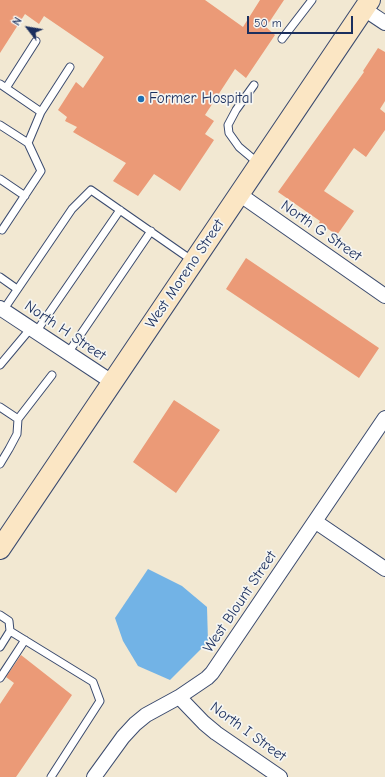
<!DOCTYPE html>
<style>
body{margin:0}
#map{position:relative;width:385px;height:777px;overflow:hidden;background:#f2e8d2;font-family:"Comic Neue",sans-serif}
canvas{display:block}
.north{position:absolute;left:8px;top:8px;width:40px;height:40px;-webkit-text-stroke:3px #f6f6f2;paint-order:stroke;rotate:301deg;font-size:11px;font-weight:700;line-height:16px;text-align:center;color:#1b2f5e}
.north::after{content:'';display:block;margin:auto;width:14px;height:18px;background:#1b2f5e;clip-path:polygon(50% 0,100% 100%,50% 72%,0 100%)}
.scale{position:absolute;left:247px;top:16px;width:106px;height:18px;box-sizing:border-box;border:2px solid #1b2f5e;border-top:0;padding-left:5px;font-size:12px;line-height:14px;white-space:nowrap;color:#1b2f5e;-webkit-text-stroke:3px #f6f6f2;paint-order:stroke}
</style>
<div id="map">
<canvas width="385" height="777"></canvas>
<div class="north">N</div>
<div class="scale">50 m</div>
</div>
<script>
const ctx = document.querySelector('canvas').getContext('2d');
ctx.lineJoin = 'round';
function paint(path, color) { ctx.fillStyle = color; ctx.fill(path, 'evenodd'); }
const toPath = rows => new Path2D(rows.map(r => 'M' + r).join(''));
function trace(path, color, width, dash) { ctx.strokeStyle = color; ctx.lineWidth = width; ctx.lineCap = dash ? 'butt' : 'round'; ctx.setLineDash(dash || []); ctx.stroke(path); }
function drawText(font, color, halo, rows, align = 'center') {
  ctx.font = font + ' "Comic Neue",sans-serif'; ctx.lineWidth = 3.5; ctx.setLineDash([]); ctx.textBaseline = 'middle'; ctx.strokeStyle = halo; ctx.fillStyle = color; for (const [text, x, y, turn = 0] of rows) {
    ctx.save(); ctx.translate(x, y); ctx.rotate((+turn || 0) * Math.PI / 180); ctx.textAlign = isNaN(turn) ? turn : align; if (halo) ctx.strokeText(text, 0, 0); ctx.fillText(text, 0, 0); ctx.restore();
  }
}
const water = toPath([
 [148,569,182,586,207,607,208,642,170,680,138,666,123,641,115,618]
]);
const building = toPath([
 [0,0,205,0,243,27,260,0,284,0,266,27,275,35,246,78,235,69,205,115,214,121,205,134,214,140,180,191,154,174,138,196,113,181,126,163,73,132,77,127,65,121,67,117,58,110,76,82,83,88,104,57,44,16,39,24,25,14,0,53],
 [378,48,385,52,385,101,380,109,385,113,385,130,366,157,354,148,324,191,354,211,337,235,319,223,320,221,278,192,364,72,363,71],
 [246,258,379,348,359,378,226,289],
 [174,400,220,430,176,493,133,462],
 [21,655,72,695,16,777,0,777,0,704,14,683,6,677]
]);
const lane = toPath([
 [282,39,312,0],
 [0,84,41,112,70,67],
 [254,85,236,110,228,125,229,133,239,147,258,163],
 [6,88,36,41],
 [0,125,28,143],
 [0,179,25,196],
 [2,230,41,171,28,143,41,112],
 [0,277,17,289],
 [2,312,72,209,91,190,193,261],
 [36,332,120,210],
 [68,353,151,231],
 [0,365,31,328],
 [0,407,18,419,17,434,9,449,0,464],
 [18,419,52,375],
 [0,615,9,621,10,631,0,647],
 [10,631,93,682,100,701,51,777],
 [0,678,25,640]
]);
const street = toPath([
 [364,9,385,23],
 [239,194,385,296],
 [0,308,112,382],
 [316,522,385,569],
 [179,697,204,723,216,733,280,777],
 [94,777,123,737,135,724,146,715,179,697,207,678,212,673,385,418]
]);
const secondary = toPath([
 [0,549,370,0]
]);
const markers = [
 [141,99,4,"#1f6fb2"]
];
const poiNames = [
 ["Former Hospital",149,99]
];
const streetNames = [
 ["North G Street",321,231,35],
 ["West Moreno Street",185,274,-56],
 ["North H Street",65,331,34],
 ["West Blount Street",240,602,-56],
 ["North I Street",248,732,36]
];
paint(water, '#72b3e6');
paint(building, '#eb9a77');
trace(lane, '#3b4b6f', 9);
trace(street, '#3b4b6f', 16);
trace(secondary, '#3b4b6f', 22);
trace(lane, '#fff', 7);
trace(street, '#fff', 14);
trace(secondary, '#fbe6c4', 20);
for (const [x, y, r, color] of markers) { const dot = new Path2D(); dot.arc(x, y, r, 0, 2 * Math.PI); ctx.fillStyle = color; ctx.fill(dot); trace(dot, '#f6f6f2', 1.5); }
drawText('15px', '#1b2f5e', '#f6f6f2', poiNames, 'left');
drawText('15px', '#1b2f5e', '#f6f6f2', streetNames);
</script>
